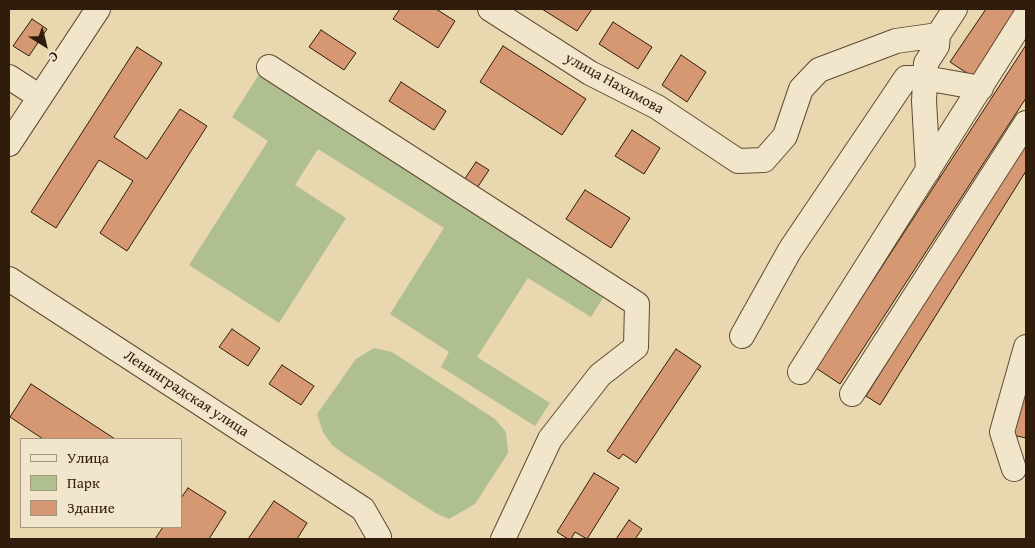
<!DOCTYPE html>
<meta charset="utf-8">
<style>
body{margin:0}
#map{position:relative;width:1035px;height:548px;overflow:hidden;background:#e9d7af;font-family:"Gentium Book Plus",serif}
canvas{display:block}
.frame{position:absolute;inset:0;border:10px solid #301c0a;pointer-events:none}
.legend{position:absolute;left:20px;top:438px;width:162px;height:90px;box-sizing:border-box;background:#f1e5cb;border:1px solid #a4957e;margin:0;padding:6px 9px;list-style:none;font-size:15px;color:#301c0a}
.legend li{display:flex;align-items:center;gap:10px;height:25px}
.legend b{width:25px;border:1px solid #a4957e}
.north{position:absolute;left:20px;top:20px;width:50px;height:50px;-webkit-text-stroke:4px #f1e5cb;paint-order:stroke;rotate:144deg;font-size:14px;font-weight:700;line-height:20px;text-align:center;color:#301c0a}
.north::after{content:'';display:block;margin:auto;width:18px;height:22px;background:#301c0a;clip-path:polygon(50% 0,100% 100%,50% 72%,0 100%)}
</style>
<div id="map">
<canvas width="1035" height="548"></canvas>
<div class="frame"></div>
<ul class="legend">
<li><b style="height:6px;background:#f1e5cb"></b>Улица</li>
<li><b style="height:14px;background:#b0bf8f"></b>Парк</li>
<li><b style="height:14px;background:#d59872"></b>Здание</li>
</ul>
<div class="north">С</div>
</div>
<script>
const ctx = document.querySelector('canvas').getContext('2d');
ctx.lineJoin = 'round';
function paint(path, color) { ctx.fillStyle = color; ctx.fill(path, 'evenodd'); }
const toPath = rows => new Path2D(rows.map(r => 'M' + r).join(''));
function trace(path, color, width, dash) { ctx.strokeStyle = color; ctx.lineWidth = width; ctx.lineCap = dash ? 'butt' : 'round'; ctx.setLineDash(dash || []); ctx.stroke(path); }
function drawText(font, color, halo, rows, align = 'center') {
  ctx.font = font + ' "Gentium Book Plus",serif'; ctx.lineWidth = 4.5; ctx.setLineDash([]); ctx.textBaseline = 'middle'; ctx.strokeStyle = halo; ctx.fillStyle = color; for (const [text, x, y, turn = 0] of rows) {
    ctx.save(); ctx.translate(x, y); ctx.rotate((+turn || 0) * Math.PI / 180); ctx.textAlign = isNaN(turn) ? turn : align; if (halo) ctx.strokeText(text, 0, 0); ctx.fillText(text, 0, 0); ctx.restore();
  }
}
const green = toPath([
 [261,71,608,290,591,317,528,278,477,357,550,403,535,426,441,367,449,352,390,314,444,228,318,149,295,185,346,218,279,323,189,265,268,141,232,117],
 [374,348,392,352,495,419,506,432,508,453,475,504,449,519,437,514,344,454,332,445,323,432,317,414,356,359]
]);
const building = toPath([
 [400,9,436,9,455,21,438,48,393,19,400,9],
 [542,9,592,9,577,31,542,9],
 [986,9,1019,9,973,77,950,62,986,9],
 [32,19,47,29,29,56,13,46,32,19],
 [613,22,652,47,638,69,599,44,613,22],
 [321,30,356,53,344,70,309,47,321,30],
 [1026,45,1026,98,840,384,816,368,1026,45],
 [503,46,586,99,562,135,480,82,503,46],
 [137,47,162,63,114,137,147,159,180,109,207,126,127,251,100,233,133,181,99,160,56,228,31,212,137,47],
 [681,55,706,72,687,102,662,85,681,55],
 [401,82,446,111,434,130,389,101,401,82],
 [632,130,660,148,644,174,615,156,632,130],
 [1026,141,1026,171,880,405,866,396,1026,141],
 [476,162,489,170,477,188,464,180,476,162],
 [585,190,630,218,611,248,566,219,585,190],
 [232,329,260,348,248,366,219,347,232,329],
 [676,349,701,366,636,463,623,454,619,459,607,451,676,349],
 [282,365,314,386,301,405,269,384,282,365],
 [31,384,115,439,43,439,10,417,31,384],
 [1018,397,1026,398,1026,438,1008,434,1018,397],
 [594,473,619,488,587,539,575,532,571,539,568,539,557,532,594,473],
 [188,488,226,512,209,539,155,539,163,527,181,527,181,498,188,488],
 [274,501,307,523,297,539,248,539,274,501],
 [629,520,642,529,635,539,616,539,629,520]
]);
const minor = toPath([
 [490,9,590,73,657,107,738,161,764,160,785,136,801,89,819,70,896,41,938,35,955,9],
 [269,67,637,304,636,347,600,375,550,439,503,539],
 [9,77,40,97],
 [9,144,98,9],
 [928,171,924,101,926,63,937,46,938,35],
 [9,279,363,509,379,537,378,539],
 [742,336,790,250,906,78,925,78,981,88],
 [800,372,1026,15],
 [852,394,1026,123],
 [1014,469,1002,432,1026,347]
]);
const streetNames = [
 ["улица Нахимова",614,84,29],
 ["Ленинградская улица",186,394,33]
];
paint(green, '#b0bf8f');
paint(building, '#d59872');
trace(building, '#301c0a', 1);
trace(minor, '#5e4b33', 26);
trace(minor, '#f1e5cb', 24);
drawText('15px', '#301c0a', '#f1e5cb', streetNames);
</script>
